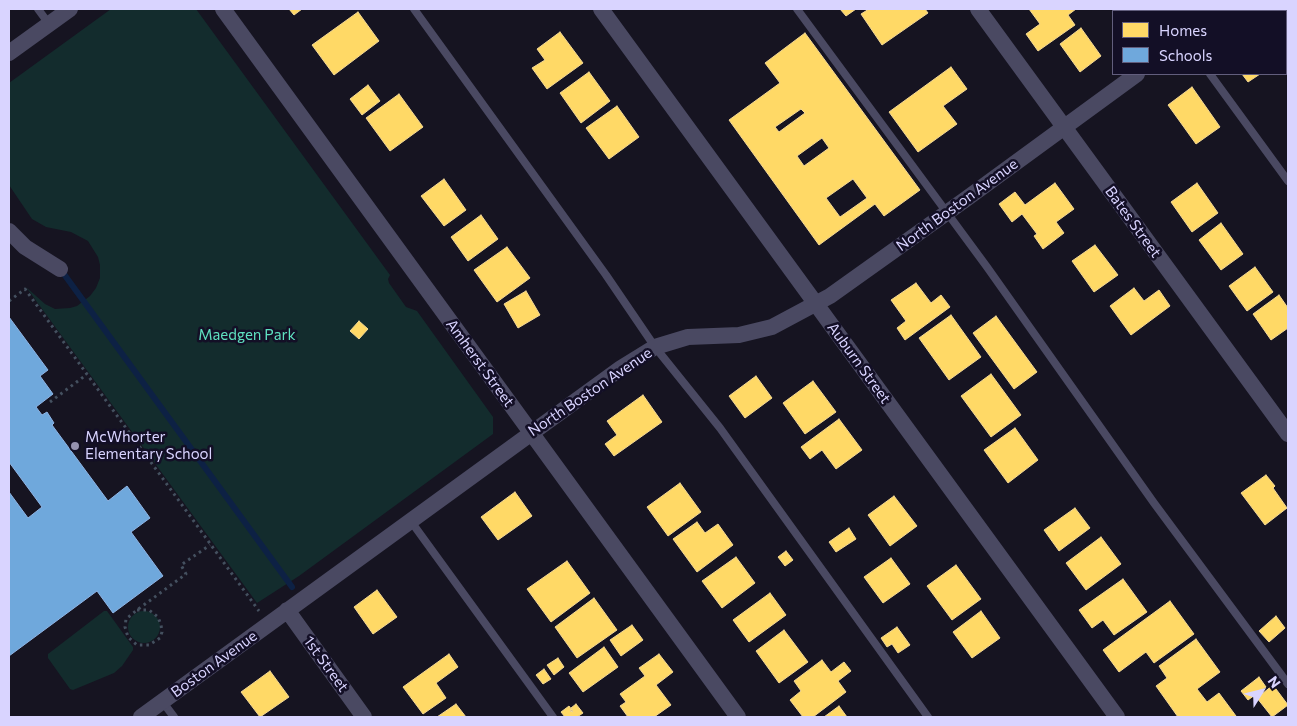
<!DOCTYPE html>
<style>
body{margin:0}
#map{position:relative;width:1297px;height:726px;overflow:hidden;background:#161421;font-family:Commissioner,sans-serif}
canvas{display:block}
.frame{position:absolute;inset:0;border:10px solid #d9d4ff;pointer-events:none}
.legend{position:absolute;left:1112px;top:10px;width:175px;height:65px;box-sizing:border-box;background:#130f26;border:1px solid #625e7d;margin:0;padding:6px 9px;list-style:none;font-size:15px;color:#d9d4ff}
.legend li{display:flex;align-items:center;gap:10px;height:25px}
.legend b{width:25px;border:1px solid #625e7d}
.north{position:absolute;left:1237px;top:666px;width:50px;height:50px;-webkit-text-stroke:4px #130f26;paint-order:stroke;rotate:54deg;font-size:14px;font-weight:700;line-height:20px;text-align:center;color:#d9d4ff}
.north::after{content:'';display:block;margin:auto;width:18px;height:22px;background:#d9d4ff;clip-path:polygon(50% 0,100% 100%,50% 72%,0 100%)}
</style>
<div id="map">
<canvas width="1297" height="726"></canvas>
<div class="frame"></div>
<ul class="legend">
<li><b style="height:14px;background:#ffd966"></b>Homes</li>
<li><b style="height:14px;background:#6fa8dc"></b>Schools</li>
</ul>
<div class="north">N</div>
</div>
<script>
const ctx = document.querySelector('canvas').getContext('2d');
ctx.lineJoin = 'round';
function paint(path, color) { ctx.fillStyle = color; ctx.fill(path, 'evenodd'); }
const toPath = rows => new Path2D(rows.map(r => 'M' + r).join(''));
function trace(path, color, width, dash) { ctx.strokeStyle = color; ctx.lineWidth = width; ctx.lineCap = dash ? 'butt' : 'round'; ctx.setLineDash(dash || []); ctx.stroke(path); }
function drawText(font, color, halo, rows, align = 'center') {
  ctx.font = font + ' Commissioner,sans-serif'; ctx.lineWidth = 5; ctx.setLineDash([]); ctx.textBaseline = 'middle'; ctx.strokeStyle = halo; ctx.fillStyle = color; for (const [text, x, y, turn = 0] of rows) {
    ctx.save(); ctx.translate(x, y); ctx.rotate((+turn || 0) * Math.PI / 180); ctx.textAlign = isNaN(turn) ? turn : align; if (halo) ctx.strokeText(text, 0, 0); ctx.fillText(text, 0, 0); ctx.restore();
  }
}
const green = toPath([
 [111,9,196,9,390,275,388,279,389,283,406,307,417,311,493,417,493,434,299,576,257,603,26,287,45,304,55,309,70,308,77,306,90,296,96,288,100,278,100,265,98,257,88,241,71,232,46,227,32,219,9,185,9,83],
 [104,611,107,611,133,647,133,650,122,666,114,673,73,690,70,689,48,658,48,654],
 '128 627a16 16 0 1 1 32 0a16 16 0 1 1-32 0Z'
]);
const homes = toPath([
 [289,9,302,9,294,15,289,9],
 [840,9,856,9,846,16,840,9],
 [869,9,925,9,928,13,882,45,861,14,869,9],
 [1029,9,1076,9,1068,15,1075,25,1038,51,1026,34,1040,24,1029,9],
 [358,12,379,41,334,75,312,45,358,12],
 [1081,28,1101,56,1080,72,1060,44,1081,28],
 [560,32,583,63,547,89,532,68,545,60,537,49,560,32],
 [805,33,920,190,884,216,875,204,819,245,729,120,780,83,765,63,805,33],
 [801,109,805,113,779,132,775,127,801,109],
 [822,138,829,148,804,166,797,156,822,138],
 [853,179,867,198,840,217,826,198,853,179],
 [951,67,967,89,943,106,957,124,918,152,889,112,951,67],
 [589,72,610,101,581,123,560,93,589,72],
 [1242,74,1260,74,1248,82,1242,74],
 [368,85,380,101,362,115,350,99,368,85],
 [1192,87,1220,127,1196,144,1168,105,1192,87],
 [399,94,423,127,390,151,366,118,399,94],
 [617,106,639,137,609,159,586,128,617,106],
 [444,179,466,210,444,226,421,196,444,179],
 [1055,183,1074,209,1056,222,1064,233,1043,249,1034,236,1037,234,1022,214,1012,222,999,204,1015,192,1025,205,1055,183],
 [1197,183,1218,213,1192,232,1171,202,1197,183],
 [481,215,498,239,468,261,451,237,481,215],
 [1221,223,1243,254,1221,270,1199,240,1221,223],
 [1095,245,1118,275,1094,292,1072,261,1095,245],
 [507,247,530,278,497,302,474,270,507,247],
 [1255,267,1273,292,1247,311,1229,286,1255,267],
 [916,283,931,303,941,295,950,307,905,340,897,328,906,321,891,300,916,283],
 [1134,288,1144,301,1159,290,1170,306,1131,335,1110,306,1134,288],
 [526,291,540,315,518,328,504,304,526,291],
 [1279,295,1288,308,1288,328,1271,340,1253,314,1279,295],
 [951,315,981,357,949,380,919,338,951,315],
 [996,316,1037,372,1014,389,973,333,996,316],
 [359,321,368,329,359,339,350,331,359,321],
 [991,374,1021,415,991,437,961,396,991,374],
 [756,376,772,398,745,418,729,396,756,376],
 [813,381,836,412,805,434,783,403,813,381],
 [643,395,662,422,614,456,605,444,617,435,607,421,643,395],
 [839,419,862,450,836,469,822,450,810,459,801,447,839,419],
 [1015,428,1038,460,1008,483,984,450,1015,428],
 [1266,475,1275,486,1273,488,1287,508,1265,525,1241,493,1266,475],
 [680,483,701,512,668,536,647,507,680,483],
 [515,492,532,516,498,540,481,517,515,492],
 [894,496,917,526,890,546,868,515,894,496],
 [1075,508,1090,528,1059,551,1044,530,1075,508],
 [697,522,705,533,718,524,733,545,697,572,673,539,697,522],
 [849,528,856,539,836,552,829,542,849,528],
 [1101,537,1121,564,1086,590,1066,563,1101,537],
 [786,551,793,560,785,566,778,557,786,551],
 [736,557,755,583,722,608,702,581,736,557],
 [891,558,910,584,883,603,864,577,891,558],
 [567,561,590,593,551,622,527,589,567,561],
 [956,565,981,599,952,620,927,586,956,565],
 [1123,579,1147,612,1114,635,1103,620,1092,628,1079,610,1123,579],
 [377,590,397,617,373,634,354,607,377,590],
 [770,593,786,615,749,642,733,620,770,593],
 [594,598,617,630,577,658,555,627,594,598],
 [1170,601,1194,634,1154,663,1146,652,1119,672,1103,650,1170,601],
 [981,611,1000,638,972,658,953,632,981,611],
 [1276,616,1285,628,1269,642,1259,631,1276,616],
 [632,625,643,640,621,656,610,640,632,625],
 [897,627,910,645,898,653,892,644,887,647,881,638,897,627],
 [784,630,808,662,779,683,756,651,784,630],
 [1196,639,1220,672,1197,689,1207,702,1219,693,1236,716,1234,717,1178,717,1156,686,1167,678,1159,666,1196,639],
 [604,647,618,667,583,692,569,673,604,647],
 [449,654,458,667,436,683,446,698,423,714,403,687,449,654],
 [659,654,673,672,656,685,671,705,654,717,628,717,620,706,626,702,620,694,645,676,639,668,659,654],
 [558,658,564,667,554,675,547,665,558,658],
 [822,660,831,672,844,662,851,671,838,681,846,692,813,717,803,717,790,700,801,691,794,681,822,660],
 [544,669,551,679,543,684,536,675,544,669],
 [270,671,289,697,260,717,241,692,270,671],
 [1259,677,1266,687,1248,700,1241,691,1259,677],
 [1273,685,1288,705,1272,717,1257,698,1273,685],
 [456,704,466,717,437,717,456,704],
 [576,704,583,713,577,717,565,717,561,712,569,706,572,710,570,711,573,712,571,708,576,704],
 [839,706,847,717,824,717,839,706]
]);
const schools = toPath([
 [9,317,48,370,40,376,53,394,36,407,42,415,47,412,54,423,52,425,108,501,127,486,150,518,131,532,163,576,113,613,97,591,9,656,9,492,28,518,42,507,9,462,9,317]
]);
const stream = toPath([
 [61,270,292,587]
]);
const path = toPath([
 [9,301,25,289,259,611],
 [50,402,86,375],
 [137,610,149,610,158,617,161,625,162,632,160,638,149,645,137,645,128,637,125,627,126,619,137,610,186,574,181,565,210,545]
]);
const service = toPath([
 [38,9,49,24],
 [414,9,606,275,655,347,720,428,928,717],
 [797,9,987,267,1154,503,1288,684],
 [1163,9,1165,11],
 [1210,74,1288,181],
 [410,520,553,717],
 [162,701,174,717]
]);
const minor = toPath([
 [223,9,738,717],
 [601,9,1117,717],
 [978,9,1288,434],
 [1223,11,1226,9],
 [9,53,70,9],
 [9,231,25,247,60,269],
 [287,610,364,717],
 [141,717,621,368,655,347,688,337,739,335,772,327,830,296,966,199,1137,74]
]);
const markers = [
 [75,446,5,"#9591b1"]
];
const streetNames = [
 ["North Boston Avenue",957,205,-36],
 ["Bates Street",1133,222,54],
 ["Amherst Street",480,363,54],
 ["Auburn Street",859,363,54],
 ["North Boston Avenue",590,392,-34],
 ["Boston Avenue",214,664,-36],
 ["1st Street",326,664,54]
];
const parkNames = [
 ["Maedgen Park",247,335]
];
const poiNames = [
 ["McWhorter",85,437],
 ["Elementary School",85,454]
];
paint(green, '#132c2d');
paint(homes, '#ffd966');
trace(homes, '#f4d894', 1);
paint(schools, '#6fa8dc');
trace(schools, '#8fb5e6', 1);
trace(stream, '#0d2144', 6);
trace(path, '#44505f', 3, [2.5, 4]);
trace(service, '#4a4962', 8);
trace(minor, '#4a4962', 16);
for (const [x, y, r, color] of markers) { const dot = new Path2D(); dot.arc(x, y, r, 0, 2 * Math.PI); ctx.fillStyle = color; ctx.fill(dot); trace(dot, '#130f26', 2); }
drawText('15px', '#d9d4ff', '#130f26', streetNames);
drawText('15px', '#5fe0c0', '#130f26', parkNames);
drawText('15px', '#d9d4ff', '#130f26', poiNames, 'left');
</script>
